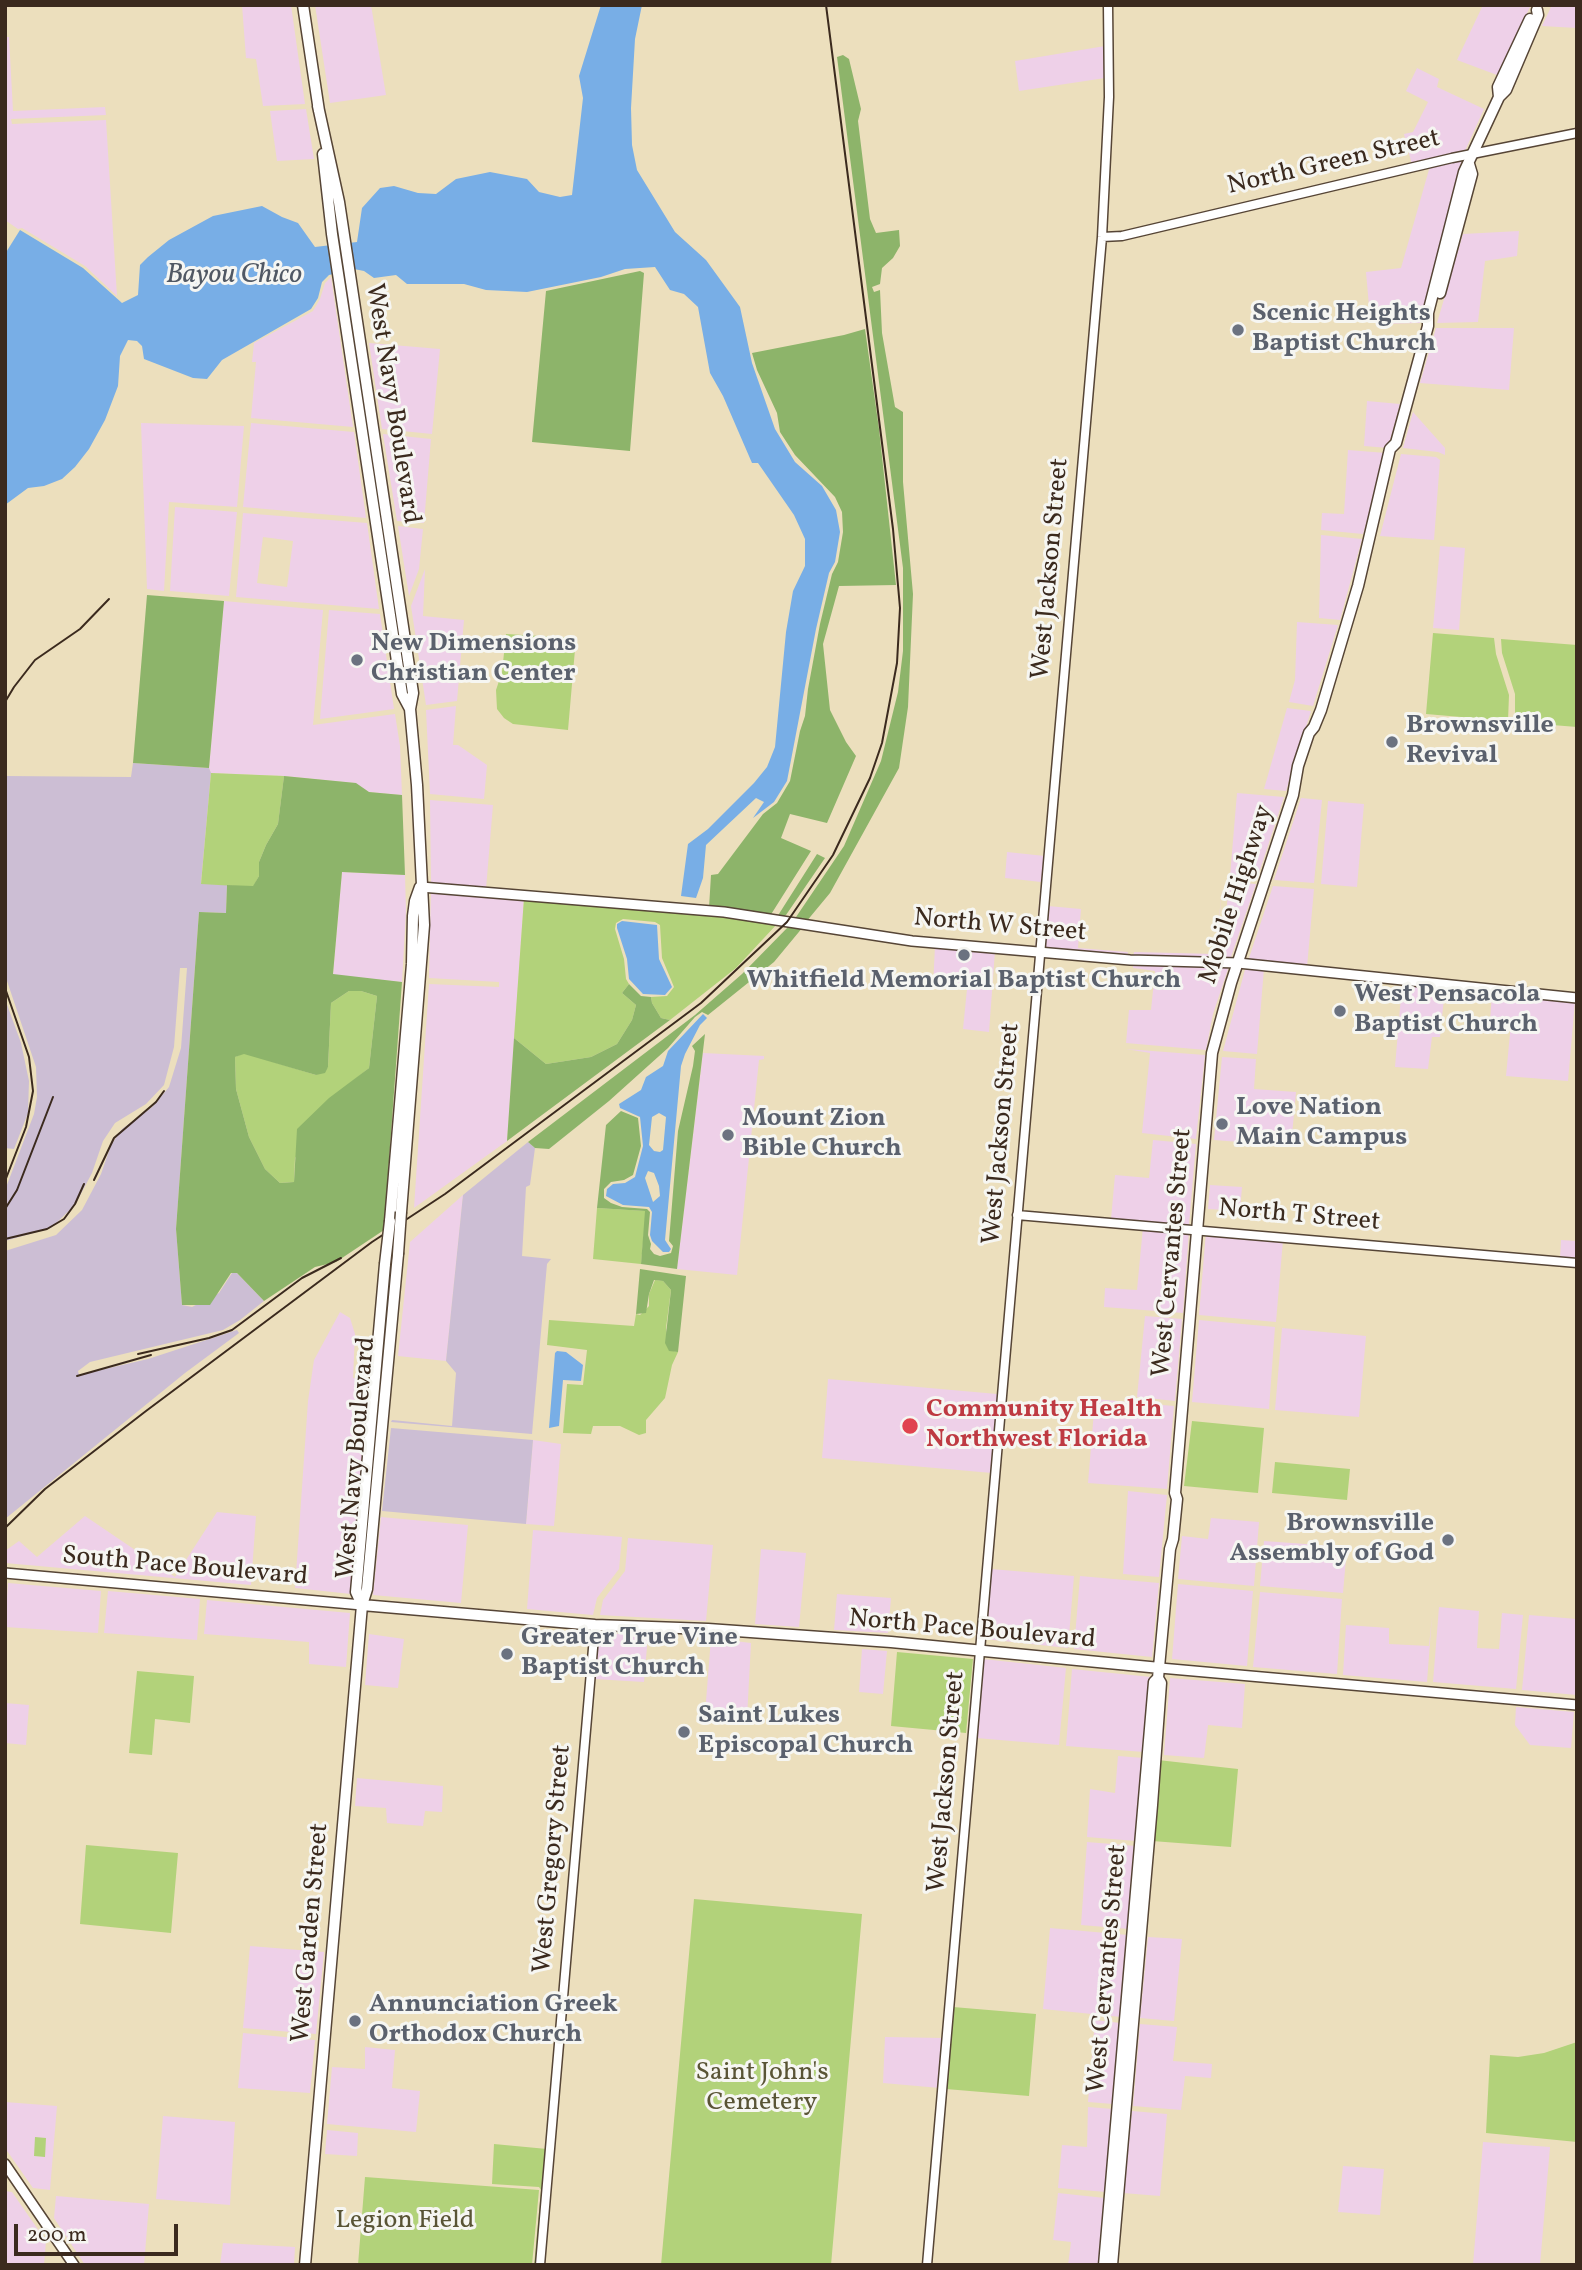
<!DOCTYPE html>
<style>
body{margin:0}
#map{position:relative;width:1582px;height:2270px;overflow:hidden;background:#ecdfbd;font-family:Vollkorn,serif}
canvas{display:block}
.frame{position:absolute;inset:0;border:7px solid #3b2a1e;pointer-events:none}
.scale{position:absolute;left:14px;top:2224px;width:164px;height:32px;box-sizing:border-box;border:4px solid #3b2a1e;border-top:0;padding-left:9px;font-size:21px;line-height:24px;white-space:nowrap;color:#3b2a1e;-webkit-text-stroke:5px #f6f6f2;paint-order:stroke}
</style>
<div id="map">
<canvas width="1582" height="2270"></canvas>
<div class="frame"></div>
<div class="scale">200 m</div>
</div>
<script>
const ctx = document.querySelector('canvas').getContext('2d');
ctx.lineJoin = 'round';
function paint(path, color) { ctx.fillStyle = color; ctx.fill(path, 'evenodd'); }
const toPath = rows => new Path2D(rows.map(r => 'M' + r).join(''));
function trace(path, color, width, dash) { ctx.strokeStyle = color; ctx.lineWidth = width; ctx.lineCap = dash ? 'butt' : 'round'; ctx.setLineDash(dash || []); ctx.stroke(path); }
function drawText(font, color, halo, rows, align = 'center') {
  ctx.font = font + ' Vollkorn,serif'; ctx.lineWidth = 6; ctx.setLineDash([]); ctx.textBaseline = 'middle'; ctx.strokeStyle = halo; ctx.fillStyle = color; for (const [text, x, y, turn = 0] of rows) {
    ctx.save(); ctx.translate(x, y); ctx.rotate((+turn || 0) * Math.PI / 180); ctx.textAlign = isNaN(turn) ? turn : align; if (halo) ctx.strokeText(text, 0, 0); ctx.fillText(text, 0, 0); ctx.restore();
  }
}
const built = toPath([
 [242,5,291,5,305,104,263,106,256,59,246,58],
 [315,5,371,5,386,95,330,103],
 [1483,5,1531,5,1497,75,1457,60],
 [1552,5,1577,5,1577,28,1542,26],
 [5,37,9,37,13,111,105,107,106,115,11,119,12,124,106,120,117,296,85,266,22,228,18,229,5,220],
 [1105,46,1105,78,1019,91,1015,61],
 [1417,68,1439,79,1437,87,1484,109,1464,153,1412,165,1404,134,1413,132,1428,102,1406,91],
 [306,109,314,159,277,161,270,111],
 [1462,159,1420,323,1378,324,1377,305,1369,306,1366,272,1401,268,1430,166],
 [1519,231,1517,256,1485,261,1478,322,1437,323,1463,234],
 [331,277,353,427,251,418,256,362,252,362,254,343,313,311,320,299,325,283],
 [1436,328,1514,328,1509,390,1420,383],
 [369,343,440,349,432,434,382,429],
 [1367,401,1400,404,1388,448,1364,446],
 [1413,412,1445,448,1445,455,1438,452,1403,448],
 [141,423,244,426,237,507,169,502,164,591,147,589],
 [251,423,354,432,366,518,243,507],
 [383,434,431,439,424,523,397,521],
 [1348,450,1386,453,1363,534,1321,530,1322,513,1344,514],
 [1401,454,1436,457,1440,460,1434,540,1380,536],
 [175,507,237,512,229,596,170,591],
 [243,513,367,523,379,609,236,597],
 [263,537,293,541,287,587,257,583],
 [398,526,423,529,419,569,409,596],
 [1321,535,1362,539,1340,620,1319,618],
 [1440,546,1465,548,1459,630,1433,628],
 [425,569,423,616,464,620,457,701,426,705,411,606],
 [224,601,323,610,313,725,395,714,400,746,402,795,369,792,355,783,284,776,211,773,209,768],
 [329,610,380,614,394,709,320,719],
 [1297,622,1338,625,1313,706,1289,702,1295,680],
 [456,706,453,745,458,745,487,765,484,799,430,794,426,710],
 [1287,708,1311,711,1286,791,1264,789],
 [1237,793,1284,797,1257,879,1230,876],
 [1301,798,1322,800,1314,883,1274,880],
 [430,800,493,805,486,889,431,885],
 [1328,801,1364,804,1357,887,1321,884],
 [1007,852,1045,856,1037,949,1035,949,1041,882,1005,878],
 [342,872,405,875,406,911,402,982,333,975],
 [1223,881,1215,961,1133,957,1134,952,1215,954],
 [1229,882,1256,884,1230,960,1222,961],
 [1273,886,1314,889,1307,967,1248,961],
 [431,890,524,898,507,1141,414,1208,429,984,499,987,499,982,429,978],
 [1048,906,1081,909,1078,948,1128,952,1127,957,1043,950],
 [935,946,995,951,989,1032,963,1029,967,989,933,987],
 [1133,963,1229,966,1213,1014,1206,1050,1126,1043,1129,1010,1151,1010,1155,971,1133,968],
 [1246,966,1264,968,1257,1054,1223,1051],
 [1402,984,1445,988,1440,1037,1432,1037,1428,1069,1395,1067],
 [1492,993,1575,1001,1568,1081,1506,1076,1511,1023,1490,1021],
 [1126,1049,1205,1055,1196,1139,1142,1133,1150,1053],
 [703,1053,764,1056,764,1059,759,1060,737,1275,677,1269],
 [1222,1057,1256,1059,1254,1089,1296,1092,1291,1146,1214,1140],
 [1153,1140,1196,1144,1189,1225,1111,1219,1115,1175,1149,1178],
 [1210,1185,1242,1187,1240,1211,1208,1209],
 [463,1195,446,1361,398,1356,410,1242],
 [1143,1227,1189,1231,1183,1313,1104,1307,1105,1288,1137,1290],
 [1206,1232,1283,1240,1276,1322,1199,1315],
 [1561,1240,1577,1241,1577,1260,1560,1259],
 [340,1312,350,1318,355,1334,353,1378,369,1379,365,1421,353,1419,352,1424,365,1426,351,1594,295,1588,308,1401,314,1360],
 [1145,1316,1182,1319,1175,1401,1137,1397],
 [1199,1320,1275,1327,1269,1409,1192,1402],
 [1282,1328,1366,1336,1359,1417,1275,1410],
 [828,1379,997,1394,992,1473,822,1458],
 [1095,1399,1174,1406,1167,1489,1088,1483],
 [533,1440,561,1444,554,1526,526,1524],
 [1128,1491,1167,1495,1159,1577,1123,1574],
 [217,1512,256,1516,251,1585,5,1563,5,1551,19,1541,37,1557,85,1516,175,1577],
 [381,1517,468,1525,461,1603,373,1595],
 [1211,1518,1259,1522,1254,1586,1178,1579,1182,1536,1208,1539],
 [533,1530,622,1537,619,1569,597,1598,593,1615,527,1609],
 [628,1538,713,1545,706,1621,600,1615,603,1600,625,1571],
 [1264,1541,1347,1547,1343,1593,1260,1586],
 [761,1549,806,1553,799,1627,755,1624],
 [991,1569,1074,1576,1068,1648,985,1639],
 [1080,1576,1159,1583,1152,1657,1074,1649],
 [8,1583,101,1591,98,1633,5,1627],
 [1178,1584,1253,1591,1247,1666,1172,1659],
 [108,1591,200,1599,197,1640,104,1633],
 [1260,1592,1342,1599,1337,1674,1253,1667],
 [837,1594,891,1598,888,1633,834,1630],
 [207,1600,350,1613,346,1667,309,1664,309,1642,204,1634],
 [1439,1607,1479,1611,1477,1648,1499,1649,1502,1613,1523,1615,1516,1689,1433,1682],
 [1529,1615,1577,1619,1577,1695,1522,1690],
 [1432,1616,1427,1682,1343,1675,1346,1625,1389,1628,1389,1644,1429,1646],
 [598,1633,648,1635,644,1682,594,1679],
 [369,1634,404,1639,398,1688,365,1685],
 [711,1638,751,1643,747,1718,705,1714],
 [862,1649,887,1651,883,1694,859,1692],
 [983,1659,1066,1668,1059,1745,976,1738],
 [1072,1669,1151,1677,1144,1752,1066,1746],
 [1170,1678,1245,1684,1242,1728,1208,1725,1204,1758,1164,1755],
 [5,1703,29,1705,26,1745,5,1743],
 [1516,1707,1574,1712,1571,1748,1530,1745,1515,1725],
 [1118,1756,1144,1758,1136,1841,1087,1837,1090,1789,1115,1793],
 [357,1778,443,1786,442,1812,425,1811,423,1826,387,1823,386,1808,355,1806],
 [1087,1842,1136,1846,1129,1929,1081,1925],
 [1050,1928,1128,1935,1121,2017,1043,2009],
 [1148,1937,1182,1939,1174,2021,1140,2018],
 [250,1946,324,1952,316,2034,243,2028],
 [1095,2020,1120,2023,1113,2104,1088,2102],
 [1140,2024,1177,2027,1173,2061,1212,2064,1211,2078,1185,2076,1181,2110,1133,2106],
 [243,2033,315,2040,310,2093,238,2088],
 [885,2037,944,2038,940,2088,883,2083],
 [365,2047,395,2050,392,2088,420,2091,416,2132,327,2124,332,2067,365,2069],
 [5,2102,57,2106,50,2190,33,2188,5,2148],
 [1088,2107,1113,2109,1106,2192,1058,2188,1062,2145,1087,2147],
 [1132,2111,1167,2114,1160,2196,1123,2193],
 [163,2116,235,2122,230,2205,156,2199],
 [327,2130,358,2133,357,2156,325,2154],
 [1483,2142,1550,2147,1540,2265,1473,2265],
 [1343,2166,1384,2169,1380,2215,1338,2212],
 [5,2191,12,2192,46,2241,44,2265,5,2265],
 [1058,2193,1105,2198,1099,2265,1068,2265,1071,2242,1053,2240],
 [56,2196,149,2204,144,2265,85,2265,54,2218],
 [223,2243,295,2247,294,2265,220,2265]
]);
const industrial = toPath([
 [133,763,209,768,211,773,201,883,227,885,226,913,199,912,176,1229,182,1305,192,1307,219,1293,232,1273,237,1273,264,1301,240,1320,223,1330,90,1362,78,1371,79,1375,148,1359,237,1330,239,1333,185,1373,5,1519,5,1251,56,1235,82,1210,101,1174,111,1145,122,1129,152,1107,169,1087,181,1048,187,968,180,968,174,1047,164,1085,146,1104,115,1123,103,1141,92,1173,75,1205,51,1228,5,1241,5,1190,34,1114,37,1097,36,1067,5,975,5,776,131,777],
 [5,999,21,1043,29,1081,28,1113,14,1149,5,1148],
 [528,1142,535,1148,530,1185,526,1187,522,1256,551,1259,547,1264,532,1434,391,1422,392,1420,452,1426,456,1373,446,1361,463,1195],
 [391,1428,533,1440,526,1524,382,1511]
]);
const green = toPath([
 [1433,633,1494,638,1496,654,1509,695,1508,721,1426,714],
 [506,634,576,638,568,730,513,724,504,718,497,709,496,690,502,672],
 [1501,639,1577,645,1577,727,1515,722,1515,694,1502,653],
 [211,773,284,776,278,824,266,845,259,862,259,876,253,887,201,884],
 [524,898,724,915,778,923,736,968,670,1020,661,1018,652,1003,651,997,667,996,674,987,662,958,660,925,655,922,623,919,616,923,615,929,624,959,626,979,629,984,622,993,636,1005,632,1020,617,1044,591,1057,546,1064,514,1038],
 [349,991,361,991,377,996,369,1068,348,1085,295,1158,294,1182,280,1183,265,1169,249,1137,236,1089,235,1057,244,1053,316,1075,328,1067,331,1003],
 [597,1208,646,1211,641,1264,593,1259],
 [655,1280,663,1281,671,1290,666,1328,669,1350,678,1352,672,1365,665,1398,646,1420,646,1433,639,1435,620,1426,593,1426,591,1434,563,1433,567,1384,583,1385,587,1350,547,1345,549,1320,634,1326,636,1314,640,1315,649,1306,649,1294],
 [1192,1421,1264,1428,1258,1493,1184,1486],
 [1275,1462,1350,1469,1347,1500,1272,1493],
 [897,1652,973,1659,966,1733,891,1726],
 [137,1671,194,1676,190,1723,155,1719,152,1755,129,1753],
 [1158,1760,1238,1769,1231,1847,1152,1841],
 [86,1845,178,1853,171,1933,80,1924],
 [694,1899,862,1914,831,2265,661,2265],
 [953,2007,1036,2014,1029,2096,946,2089],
 [1577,2042,1577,2142,1486,2133,1490,2055,1518,2057,1544,2053],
 [35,2137,46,2138,45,2157,34,2156],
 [494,2144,547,2149,537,2265,534,2265,541,2190,539,2187,492,2184],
 [365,2177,539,2190,532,2265,358,2265]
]);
const forest = toPath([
 [843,55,849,59,861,109,858,121,870,219,876,233,899,230,900,246,893,258,882,268,880,284,872,287,874,292,880,290,882,333,895,407,903,412,903,482,913,594,908,707,899,768,830,893,806,922,794,920,844,846,881,761,898,692,903,651,903,568,837,57],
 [640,271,644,273,630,451,532,442,546,291],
 [865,329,879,429,896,585,839,586,823,644,830,710,846,742,856,756,827,823,790,814,781,838,811,851,770,916,709,908,711,875,718,874,763,814,777,803,790,781,800,731,805,716,808,689,820,624,832,574,838,562,843,532,842,512,835,497,795,455,780,432,777,413,757,370,752,353,844,335],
 [147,595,224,601,209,768,133,763],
 [284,776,356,783,369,792,402,795,405,875,342,872,333,974,402,982,384,1230,336,1262,315,1267,264,1301,237,1273,231,1273,210,1305,182,1305,176,1229,199,912,226,913,227,885,253,886,259,876,259,862,266,845,278,824],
 [349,991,361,991,377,996,369,1068,329,1098,297,1129,294,1182,280,1183,265,1169,249,1137,236,1089,235,1057,244,1054,316,1075,325,1073,328,1067,331,1003],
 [817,854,825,858,786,915,782,918,777,917],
 [790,925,803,927,774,962,708,1015,702,1012,695,1017,668,1048,609,1101,549,1149,535,1148,528,1142,695,1015,742,974],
 [629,984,641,996,651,997,652,1003,661,1018,670,1020,507,1141,514,1038,546,1064,591,1057,617,1044,632,1020,636,1005,622,993],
 [705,1034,677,1269,641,1264,645,1211,597,1208,606,1125,621,1111,638,1118,641,1146,633,1175,624,1180,611,1182,604,1189,604,1198,611,1203,622,1207,647,1209,650,1212,648,1235,651,1244,650,1249,654,1254,660,1256,671,1253,673,1246,669,1241,678,1131,693,1066,695,1051,692,1046],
 [640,1269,686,1276,678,1352,669,1351,665,1343,671,1290,663,1281,654,1280,649,1294,646,1313,636,1314]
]);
const water = toPath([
 [601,5,642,5,635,39,631,108,632,145,637,170,675,232,706,260,740,307,752,363,775,429,795,462,822,486,836,510,840,532,835,562,829,573,816,629,787,781,774,802,753,818,764,802,756,798,706,845,703,878,696,898,681,896,688,844,708,829,754,783,767,767,775,747,786,632,793,591,805,566,805,539,794,515,758,463,752,463,723,396,710,373,698,307,684,294,670,290,655,267,625,269,601,277,527,292,486,290,464,284,407,284,396,275,374,278,364,271,354,269,329,275,322,282,318,298,311,309,222,360,207,379,193,378,144,359,142,346,137,341,128,340,120,356,118,386,105,420,89,449,75,467,62,479,44,486,28,488,5,505,5,254,20,230,83,268,122,303,138,295,140,265,148,257,169,240,213,216,262,206,282,217,298,223,315,247,357,242,362,208,380,188,394,186,418,193,436,194,456,179,490,172,527,179,539,192,560,197,572,195,583,98,579,76],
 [622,921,657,925,659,959,672,987,665,995,643,994,629,979,627,959,617,928,617,924],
 [703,1014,707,1018,700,1025,685,1054,681,1066,665,1240,671,1249,669,1252,663,1252,652,1241,650,1235,652,1212,649,1207,623,1205,606,1196,607,1189,613,1184,625,1183,635,1177,643,1146,640,1117,620,1108,619,1104,641,1090,646,1077,663,1066,668,1051],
 [659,1113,666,1117,663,1150,660,1152,654,1151,649,1145,652,1117],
 [648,1171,654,1173,659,1186,660,1196,653,1202,645,1178],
 [557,1351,566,1352,583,1365,581,1381,563,1380,559,1426,549,1428,555,1353]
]);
const tertiary = toPath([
 [1102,237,1122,236,1452,158,1577,133],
 [1017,1215,1577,1263],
 [540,2265,595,1625],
 [927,2265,1102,237,1109,97,1108,5]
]);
const secondary = toPath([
 [421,887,724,912,912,941,1130,960,1238,963,1577,998],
 [5,1573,362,1605],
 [1160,1668,1577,1705],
 [5,2164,74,2265]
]);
const primary = toPath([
 [303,5,319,111],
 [1499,97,1498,87,1530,19],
 [318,106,339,202,413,693,410,709,417,785,424,925,401,1212],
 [323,154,332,234,402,694,410,709],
 [1440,293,1472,174,1469,164],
 [390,1221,412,964,413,916,415,901,420,887],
 [362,1605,595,1625,708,1629,891,1642,1160,1668],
 [362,1605,356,1592,385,1264],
 [305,2265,362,1605,367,1589,398,1254],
 [1104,2265,1154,1682,1158,1678],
 [1112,2265,1152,1805,1161,1683,1158,1678,1170,1549,1173,1539,1177,1499,1175,1493,1212,1053,1231,983,1293,795,1298,766,1309,733,1314,727,1321,710,1358,586,1390,449,1396,443,1428,326,1428,313,1464,172,1499,97,1506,90,1538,15,1537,10]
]);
const rail = toPath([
 [5,702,14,687,35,660,80,629,109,599],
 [5,988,29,1057,33,1091,26,1127,5,1181],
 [94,1180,114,1138,156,1102,164,1091],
 [5,1209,17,1190,53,1097],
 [5,1239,47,1229,64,1219,75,1204,84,1184],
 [138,1354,209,1338,232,1330,302,1278,341,1258],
 [77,1376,151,1355],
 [5,1528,45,1489,146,1411,372,1242,445,1194,701,1003,787,922,833,855,870,778,882,743,897,663,900,608,893,529,826,5]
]);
const primaryBridge = toPath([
 [398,1254,401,1212],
 [385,1264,390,1221]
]);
const markers = [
 [1238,330,7,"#6b7280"],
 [357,660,7,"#6b7280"],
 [1392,742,7,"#6b7280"],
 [964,955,7,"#6b7280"],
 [1340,1011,7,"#6b7280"],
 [1222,1124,7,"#6b7280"],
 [728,1135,7,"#6b7280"],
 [910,1426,9,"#e0444e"],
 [1448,1540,7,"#6b7280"],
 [507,1654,7,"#6b7280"],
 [684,1732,7,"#6b7280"],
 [355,2021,7,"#6b7280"]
];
const streetNames = [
 ["North Green Street",1334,164,-13],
 ["West Navy Boulevard",391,404,81],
 ["West Jackson Street",1052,569,-85],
 ["Mobile Highway",1238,895,-72],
 ["North W Street",1000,927,5],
 ["West Jackson Street",1003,1134,-85],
 ["North T Street",1299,1217,5],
 ["West Cervantes Street",1174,1253,-85],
 ["West Navy Boulevard",358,1458,-85],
 ["South Pace Boulevard",185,1568,5],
 ["North Pace Boulevard",972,1631,5],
 ["West Jackson Street",948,1782,-85],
 ["West Gregory Street",554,1859,-85],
 ["West Garden Street",312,1933,-85],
 ["West Cervantes Street",1109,1969,-85]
];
const worshipNames = [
 ["Scenic Heights",1252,315],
 ["Baptist Church",1252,345],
 ["New Dimensions",371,645],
 ["Christian Center",371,675],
 ["Brownsville",1406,727],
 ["Revival",1406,757],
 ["Whitfield Memorial Baptist Church",964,982,"center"],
 ["West Pensacola",1354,996],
 ["Baptist Church",1354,1026],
 ["Love Nation",1236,1109],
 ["Main Campus",1236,1139],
 ["Mount Zion",742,1120],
 ["Bible Church",742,1150],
 ["Brownsville",1434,1525,"right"],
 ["Assembly of God",1434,1555,"right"],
 ["Greater True Vine",521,1639],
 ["Baptist Church",521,1669],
 ["Saint Lukes",698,1717],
 ["Episcopal Church",698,1747],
 ["Annunciation Greek",369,2006],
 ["Orthodox Church",369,2036]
];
const healthNames = [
 ["Community Health",926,1411],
 ["Northwest Florida",926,1441]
];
const parkNames = [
 ["Saint John's",762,2074],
 ["Cemetery",762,2104],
 ["Legion Field",405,2222]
];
const waterNames = [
 ["Bayou Chico",234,277]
];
paint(built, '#eed0e8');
paint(industrial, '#ccbed4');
paint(green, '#b2d27a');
paint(forest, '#8db46a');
paint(water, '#78aee6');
trace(tertiary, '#564536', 11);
trace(secondary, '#564536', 12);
trace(primary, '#564536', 13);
trace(tertiary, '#fff', 8);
trace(secondary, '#fff', 9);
trace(primary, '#fff', 10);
trace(rail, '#3b2a1e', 2);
trace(primaryBridge, '#564536', 13, []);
trace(primaryBridge, '#fff', 10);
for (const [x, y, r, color] of markers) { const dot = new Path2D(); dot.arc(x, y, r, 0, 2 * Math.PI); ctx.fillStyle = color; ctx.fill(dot); trace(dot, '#f6f6f2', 2.5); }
drawText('26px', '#3b2a1e', '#f6f6f2', streetNames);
drawText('bold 26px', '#5b616d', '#f6f6f2', worshipNames, 'left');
drawText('bold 26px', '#be3a42', '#f6f6f2', healthNames, 'left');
drawText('26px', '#595435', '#f6f6f2', parkNames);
drawText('italic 28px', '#505864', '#f6f6f2', waterNames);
</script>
